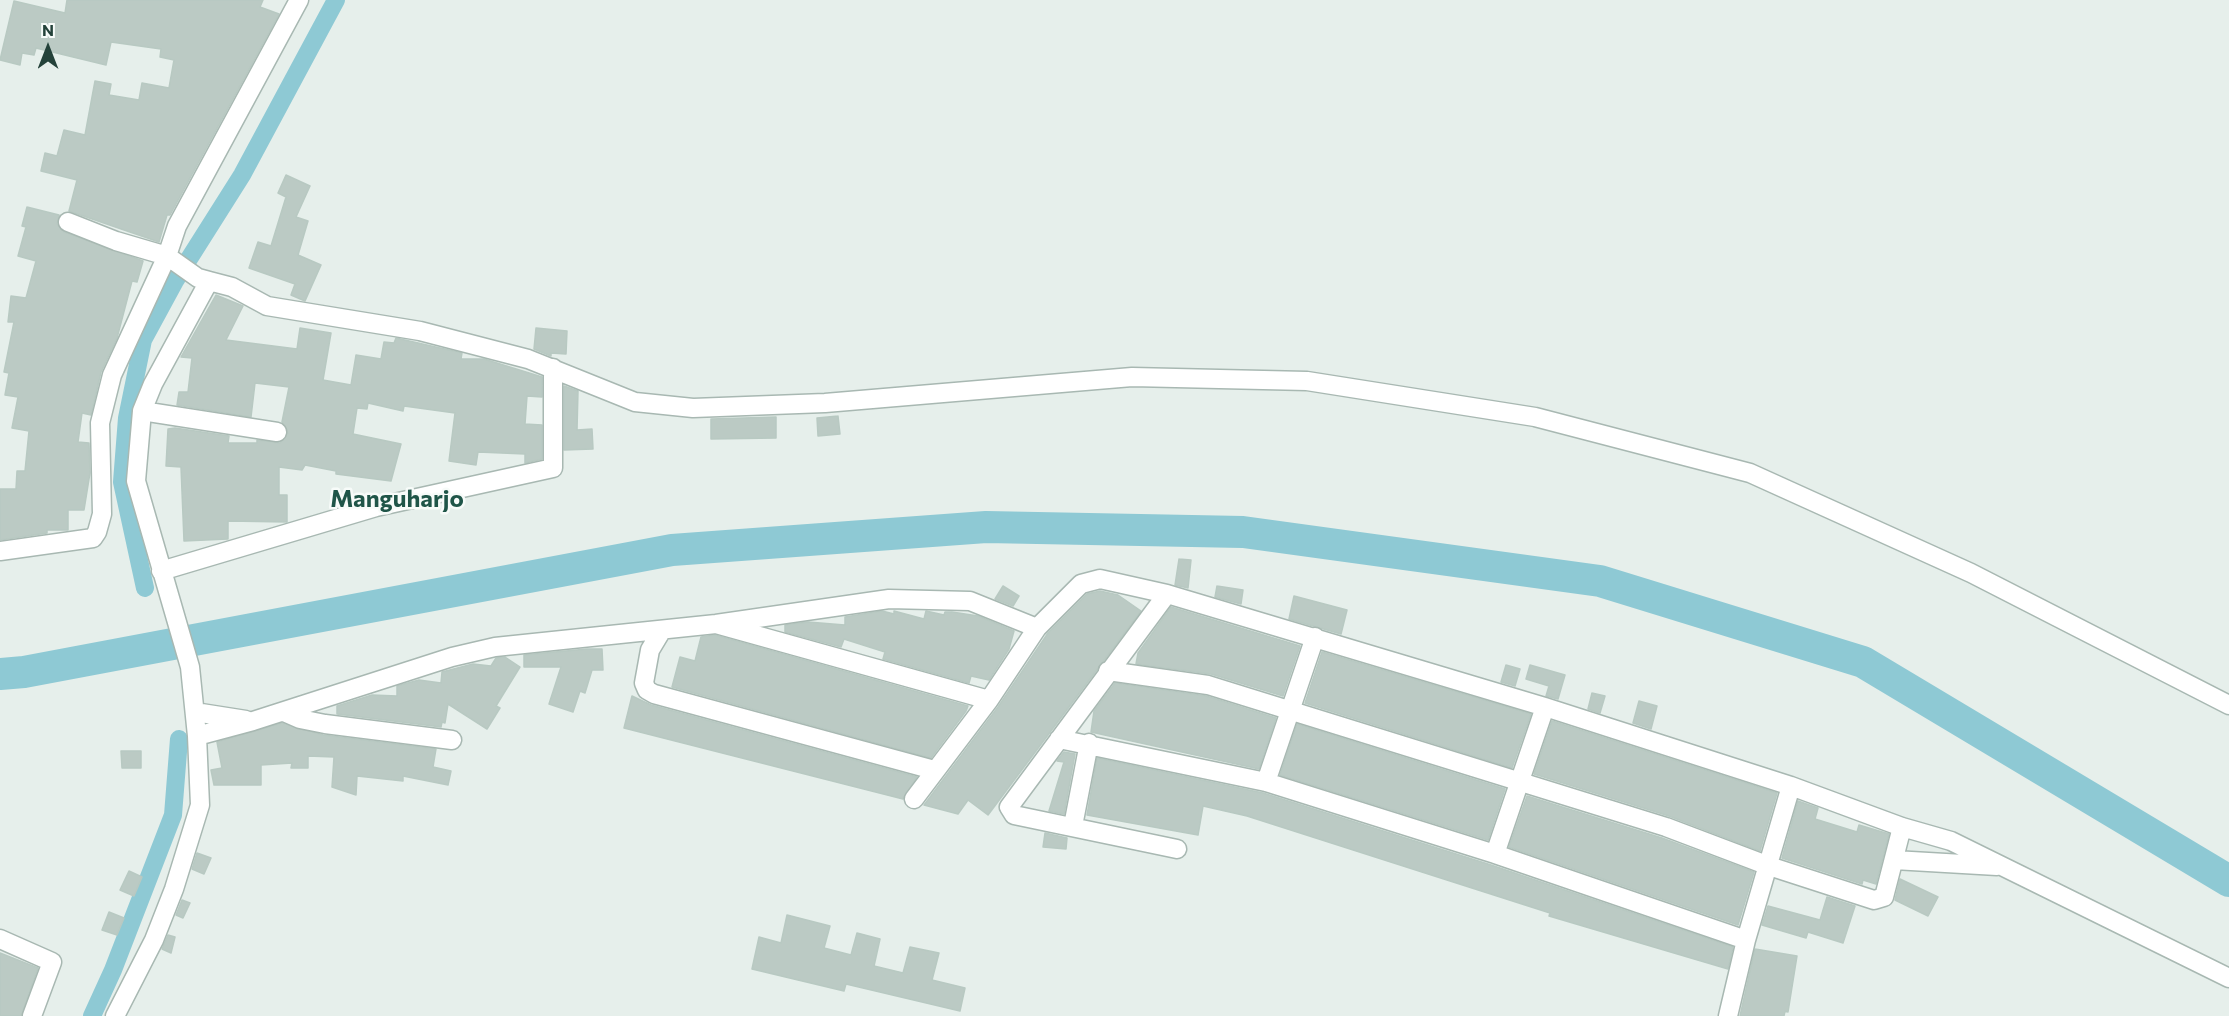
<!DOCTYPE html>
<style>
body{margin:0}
#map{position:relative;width:2229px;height:1016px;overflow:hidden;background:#e6efeb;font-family:Commissioner,sans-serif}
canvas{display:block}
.north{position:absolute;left:18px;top:18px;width:60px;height:60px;-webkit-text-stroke:4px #f7fbf9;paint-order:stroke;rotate:0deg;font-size:16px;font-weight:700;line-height:24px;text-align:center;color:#24423a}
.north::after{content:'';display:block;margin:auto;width:21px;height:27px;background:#24423a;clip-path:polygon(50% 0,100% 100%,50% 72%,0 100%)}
</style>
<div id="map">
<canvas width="2229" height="1016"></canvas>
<div class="north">N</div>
</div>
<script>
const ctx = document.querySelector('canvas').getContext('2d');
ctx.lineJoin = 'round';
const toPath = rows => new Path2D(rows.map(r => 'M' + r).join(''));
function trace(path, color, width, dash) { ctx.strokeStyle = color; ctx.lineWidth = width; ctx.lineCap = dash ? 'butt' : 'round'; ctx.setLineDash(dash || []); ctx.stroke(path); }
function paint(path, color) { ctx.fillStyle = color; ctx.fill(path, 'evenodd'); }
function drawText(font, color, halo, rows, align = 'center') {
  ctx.font = font + ' Commissioner,sans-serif'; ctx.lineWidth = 5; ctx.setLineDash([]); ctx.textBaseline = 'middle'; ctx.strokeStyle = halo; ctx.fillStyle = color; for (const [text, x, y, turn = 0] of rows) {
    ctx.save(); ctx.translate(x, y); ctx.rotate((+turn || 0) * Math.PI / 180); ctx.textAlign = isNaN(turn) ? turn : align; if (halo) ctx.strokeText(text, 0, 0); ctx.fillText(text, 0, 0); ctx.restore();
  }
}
const canal = toPath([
 [145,588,122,482,127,418,143,340,175,281,242,175,336,0],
 [92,1016,113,970,173,815,179,739]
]);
const river = toPath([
 [0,674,24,672,672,550,986,527,1243,532,1600,581,1863,662,2229,881]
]);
const building = toPath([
 [67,0,263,0,260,7,279,14,170,215,167,215,159,242,69,211,77,180,41,171,45,153,57,156,64,130,85,135,95,81,111,84,109,95,139,100,142,83,169,88,174,60,160,57,161,49,111,42,106,65,36,48,34,55,22,53,20,65,0,60,14,1,65,13,67,0],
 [286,175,310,186,296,217,308,221,298,255,321,265,305,301,291,295,295,284,249,268,258,242,271,246,286,197,278,193,286,175],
 [27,207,59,215,57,224,64,232,143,261,137,282,132,281,117,338,101,372,91,415,82,413,78,442,89,443,90,473,84,510,68,510,68,530,47,530,47,533,0,540,0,489,16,489,17,471,25,471,29,431,12,428,18,397,5,395,9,373,4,372,14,322,8,322,11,296,26,298,36,261,18,256,26,227,22,226,27,207],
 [216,295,243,306,226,340,297,349,300,328,331,333,323,380,351,385,356,355,381,359,384,342,394,343,396,338,462,353,461,359,484,359,542,377,542,397,527,396,525,424,542,425,542,459,525,463,525,454,478,452,476,465,449,461,455,413,404,406,403,411,368,403,367,409,357,408,353,434,401,444,391,481,336,474,336,471,305,465,302,470,279,467,279,495,287,495,287,522,228,521,228,539,184,541,181,467,166,466,168,429,175,428,229,436,228,443,257,443,257,440,280,443,288,433,282,422,289,387,255,383,251,417,177,405,179,392,188,392,192,358,181,357,216,295],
 [536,328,567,331,566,354,551,353,551,356,534,349,536,328],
 [564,386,578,391,577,430,592,429,593,449,564,450,564,386],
 [838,416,840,434,818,436,817,418,838,416],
 [776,417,776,438,711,439,711,419,776,417],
 [1179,559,1191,560,1188,588,1175,585,1179,559],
 [1003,586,1019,596,1013,606,995,599,1003,586],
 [1217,586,1243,590,1241,604,1215,597,1217,586],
 [1100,591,1118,595,1141,611,988,815,968,800,958,814,924,805,998,707,1048,633,1087,594,1100,591],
 [1294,596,1347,610,1341,634,1289,619,1294,596],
 [1171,607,1300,646,1283,696,1211,674,1136,664,1138,653,1171,607],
 [882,611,894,614,894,611,924,619,926,611,944,615,945,612,952,612,978,616,1014,631,1009,649,989,680,971,676,969,683,883,659,885,652,844,639,841,647,785,632,785,625,808,622,845,625,845,617,882,611],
 [715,635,968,706,966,711,931,758,672,687,680,657,695,661,701,637,715,635],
 [587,649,602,649,603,670,592,670,585,693,580,691,573,712,549,704,561,667,524,667,524,655,587,649],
 [1322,652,1531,714,1512,768,1305,703,1322,652],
 [505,657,520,667,496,706,500,708,487,729,448,704,445,723,442,722,441,727,337,714,337,706,372,695,397,696,397,686,419,680,441,683,442,672,473,664,491,666,496,658,505,657],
 [1506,665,1520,669,1515,686,1501,682,1506,665],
 [1530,665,1565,675,1558,699,1546,696,1549,686,1526,679,1530,665],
 [1115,683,1206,696,1276,718,1259,769,1091,732,1094,711,1115,683],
 [1592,693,1605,696,1600,713,1588,709,1592,693],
 [632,696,651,705,917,777,903,799,624,728,632,696],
 [1639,701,1657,706,1651,729,1633,723,1639,701],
 [1552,721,1777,793,1760,851,1669,816,1534,774,1552,721],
 [282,723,323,735,436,749,433,767,451,771,448,785,403,776,403,781,357,776,356,795,332,787,334,757,308,756,308,768,291,768,292,763,261,765,261,785,214,785,211,770,222,768,217,742,282,723],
 [1297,724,1505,789,1488,840,1280,775,1297,724],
 [121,751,141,751,141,768,122,768,121,751],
 [1064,752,1075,754,1064,814,1049,811,1064,762,1057,761,1064,752],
 [1097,758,1263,793,1491,865,1733,947,1728,969,1549,916,1550,913,1247,816,1203,806,1198,835,1087,815,1097,758],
 [1527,796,1662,838,1754,872,1738,925,1509,847,1527,796],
 [1798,801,1818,808,1815,819,1857,832,1859,825,1889,834,1876,884,1863,880,1862,884,1782,858,1798,801],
 [1045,833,1067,838,1066,849,1043,847,1045,833],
 [197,853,211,858,204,874,192,869,197,853],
 [129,871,142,877,134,896,120,890,129,871],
 [1900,879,1938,897,1928,916,1895,900,1900,879],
 [1827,897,1855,906,1843,943,1808,932,1806,938,1762,925,1768,906,1820,920,1827,897],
 [182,900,190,903,183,918,176,915,182,900],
 [109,912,124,918,117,935,102,930,109,912],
 [787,915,830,926,824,948,851,955,857,933,880,939,874,966,903,973,910,947,939,953,932,980,965,988,960,1011,846,984,844,991,752,969,759,937,781,943,787,915],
 [168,935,175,937,171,953,162,949,168,935],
 [1755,949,1797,956,1788,1012,1785,1011,1784,1016,1740,1016,1755,949],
 [0,953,38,968,21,1016,0,1016,0,953]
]);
const minor = toPath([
 [209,281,232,287,267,306,420,331,528,359,635,402,693,408,825,403,1132,377,1307,381,1535,417,1750,473,1971,573,2229,705],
 [142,411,277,432],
 [0,551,93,538,97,532,102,514,100,423,112,375,167,256,116,241,68,222],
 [161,571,376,507,553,468,553,368],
 [1167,594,1009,807,1014,815,1177,849],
 [716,624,989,700,1037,628,1081,584,1100,579,1167,594,1545,707,1791,786,1902,827,1951,841,2229,978],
 [662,630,650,650,644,683,647,690,654,694,934,770],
 [1108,671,1208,685,1666,827,1769,866,1874,900,1884,897,1902,827],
 [195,712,246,720],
 [284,712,300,719,325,724,452,740],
 [197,736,253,721,452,657,495,647,716,624,889,599,970,601,1037,628],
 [1059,739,1266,782,1495,854,1746,940],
 [1266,782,1315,637],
 [914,799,989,700],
 [1073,826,1089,743],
 [1495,854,1545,707],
 [1894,860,1997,866],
 [0,939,52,962,32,1016],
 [115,1016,154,940,174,889,200,805,197,736,190,667,136,481,142,411,153,384,209,281,198,278,167,256,177,226,299,0],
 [1728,1016,1746,940,1791,786]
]);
const quarterNames = [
 ["Manguharjo",397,499]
];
trace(canal, '#8ec9d4', 18);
trace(river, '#8ec9d4', 32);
paint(building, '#bbcac4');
trace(building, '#b8c9c2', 1.5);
trace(minor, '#a8b8b2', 21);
trace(minor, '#fff', 18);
drawText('bold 24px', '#1f5548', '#f7fbf9', quarterNames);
</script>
